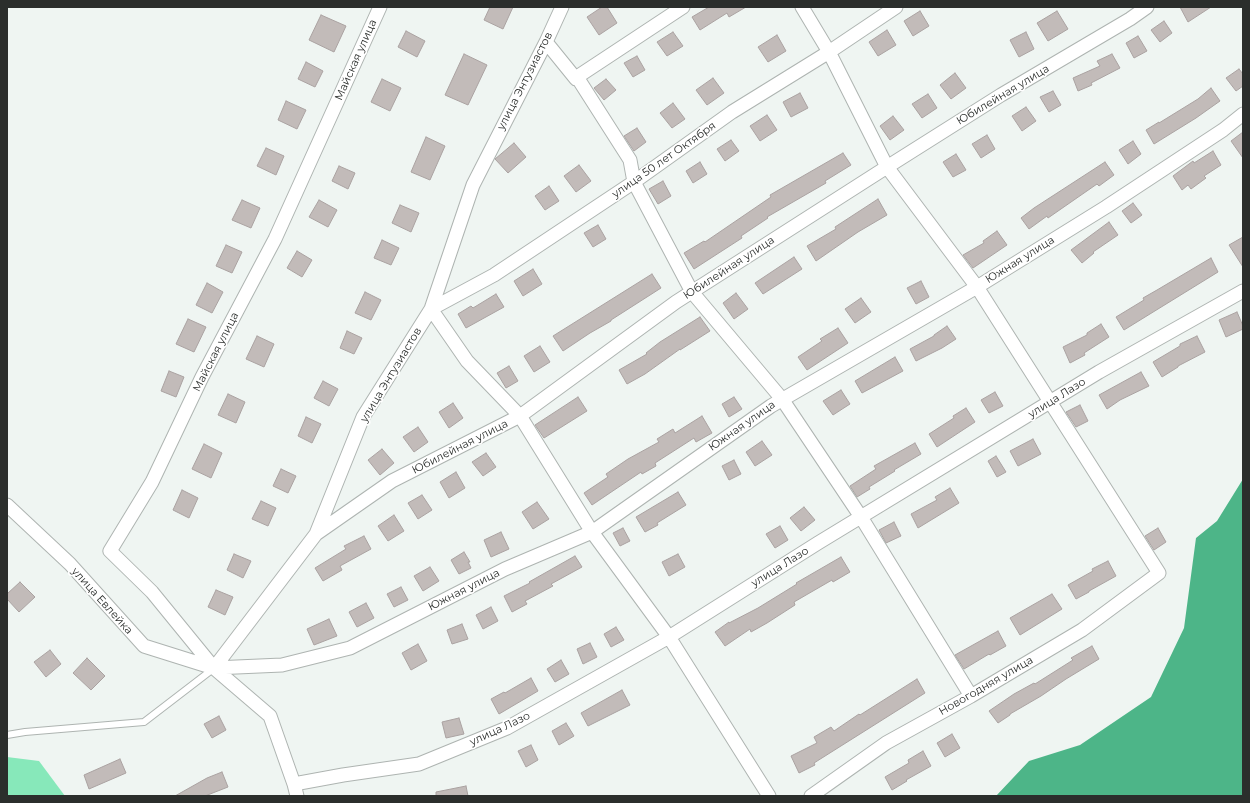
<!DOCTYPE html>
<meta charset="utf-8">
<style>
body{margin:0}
#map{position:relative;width:1250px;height:803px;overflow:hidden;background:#eff5f2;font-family:Montserrat,sans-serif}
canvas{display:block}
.frame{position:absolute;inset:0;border:8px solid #2b2e2c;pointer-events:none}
</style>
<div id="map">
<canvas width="1250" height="803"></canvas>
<div class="frame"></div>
</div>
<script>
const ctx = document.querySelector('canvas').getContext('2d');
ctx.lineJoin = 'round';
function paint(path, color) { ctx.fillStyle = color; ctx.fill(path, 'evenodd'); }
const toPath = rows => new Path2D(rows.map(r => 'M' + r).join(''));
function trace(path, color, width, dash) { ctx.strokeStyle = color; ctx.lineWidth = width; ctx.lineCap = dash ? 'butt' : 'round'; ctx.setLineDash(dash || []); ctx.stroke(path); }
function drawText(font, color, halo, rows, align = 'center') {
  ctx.font = font + ' Montserrat,sans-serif'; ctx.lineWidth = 3.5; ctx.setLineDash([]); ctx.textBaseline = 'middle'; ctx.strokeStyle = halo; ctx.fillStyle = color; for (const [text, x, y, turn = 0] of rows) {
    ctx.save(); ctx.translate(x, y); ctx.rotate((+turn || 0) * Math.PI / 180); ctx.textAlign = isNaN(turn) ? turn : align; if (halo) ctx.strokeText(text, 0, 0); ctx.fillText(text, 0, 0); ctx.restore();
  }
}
const green = toPath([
 [7,757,39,761,65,796,7,796]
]);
const water = toPath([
 [1243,479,1243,697,1242,699,1243,700,1243,796,996,796,1029,761,1080,745,1151,697,1184,628,1196,538,1217,521]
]);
const building = toPath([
 [490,7,513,7,503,29,484,20,490,7],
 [602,7,607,7,617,23,599,35,587,17,602,7],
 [709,7,746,7,729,17,727,13,700,30,692,17,709,7],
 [1180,7,1211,7,1188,22,1180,7],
 [920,11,929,26,913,36,904,21,920,11],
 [1057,11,1068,29,1048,41,1037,23,1057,11],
 [321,15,346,26,334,52,309,40,321,15],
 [1164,21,1172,33,1160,42,1151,30,1164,21],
 [887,30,896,45,878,56,869,42,887,30],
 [406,31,425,41,417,57,398,47,406,31],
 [673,32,683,46,667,56,657,42,673,32],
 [1026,32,1034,49,1019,57,1010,40,1026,32],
 [777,35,786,51,768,62,758,47,777,35],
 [1138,36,1147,51,1134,58,1126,43,1138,36],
 [464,54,487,65,468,105,445,95,464,54],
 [1112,54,1120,68,1091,83,1092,85,1078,91,1073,78,1100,66,1097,61,1112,54],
 [637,56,645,70,633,77,624,63,637,56],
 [306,62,323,71,315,87,298,79,306,62],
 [1239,69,1243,74,1243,86,1236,91,1226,78,1239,69],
 [955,73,966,88,951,99,940,85,955,73],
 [713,78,724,93,707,105,696,90,713,78],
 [382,79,401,88,390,111,371,102,382,79],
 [606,79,616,90,604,100,594,88,606,79],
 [1211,88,1220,101,1196,118,1154,144,1146,130,1159,122,1159,123,1198,99,1211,88],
 [1053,91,1061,105,1049,112,1040,97,1053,91],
 [800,93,808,108,791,117,783,102,800,93],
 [928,94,937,108,922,118,912,104,928,94],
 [286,101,306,110,297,129,278,120,286,101],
 [673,103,685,119,672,128,660,113,673,103],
 [1026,107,1036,121,1022,131,1012,116,1026,107],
 [767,115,777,130,760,141,750,126,767,115],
 [893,116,904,130,890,140,880,126,893,116],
 [637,128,646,142,634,151,624,136,637,128],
 [1243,132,1243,158,1231,141,1243,132],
 [987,135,995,149,981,158,972,144,987,135],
 [426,137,445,146,430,180,411,172,426,137],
 [731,140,739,151,725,161,717,149,731,140],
 [1133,141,1141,154,1128,164,1119,150,1133,141],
 [514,143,526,157,508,173,495,159,514,143],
 [266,148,284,156,276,175,257,166,266,148],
 [1213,151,1221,165,1204,176,1206,178,1191,189,1188,185,1182,190,1173,176,1193,161,1194,163,1213,151],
 [843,153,851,165,825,181,826,183,767,217,768,218,741,236,742,238,694,269,684,253,704,241,705,242,771,197,770,195,843,153],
 [956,154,966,170,953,177,943,162,956,154],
 [700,162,707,174,693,183,686,171,700,162],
 [1105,162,1114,175,1099,186,1097,184,1048,218,1047,216,1029,229,1021,218,1034,208,1105,162],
 [579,165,591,181,576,192,564,176,579,165],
 [339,166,355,173,348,189,332,181,339,166],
 [663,181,671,196,658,204,649,189,663,181],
 [549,186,559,201,545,210,535,196,549,186],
 [878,199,887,215,858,232,816,261,807,246,836,229,835,227,878,199],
 [242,200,260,208,251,228,232,220,242,200],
 [319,200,337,210,328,227,309,217,319,200],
 [1133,203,1142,215,1131,223,1122,211,1133,203],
 [400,205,419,213,411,232,392,223,400,205],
 [1109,222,1118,235,1093,252,1094,253,1082,263,1071,250,1109,222],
 [598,225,606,239,593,247,584,233,598,225],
 [997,231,1007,245,973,268,963,255,984,243,983,241,997,231],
 [1243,237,1243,267,1229,245,1243,237],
 [382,240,399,248,391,265,374,258,382,240],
 [226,245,242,252,232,273,216,266,226,245],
 [297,251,312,260,302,277,287,268,297,251],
 [794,257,802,269,763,294,755,283,794,257],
 [1211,258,1218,272,1124,330,1116,317,1144,300,1143,298,1157,290,1211,258],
 [533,269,542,284,523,296,514,281,533,269],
 [652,274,661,288,611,320,611,321,590,333,563,351,553,336,652,274],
 [921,281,929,297,916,304,907,288,921,281],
 [207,283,223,292,212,313,196,305,207,283],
 [365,292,381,300,371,320,355,313,365,292],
 [736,293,748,309,734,319,723,303,736,293],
 [496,294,504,307,466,328,458,314,471,306,473,308,496,294],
 [861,298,871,312,855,323,845,309,861,298],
 [1237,312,1243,326,1243,329,1226,337,1219,320,1237,312],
 [700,317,710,331,680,350,680,349,645,374,627,384,619,370,647,354,646,353,660,342,700,317],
 [188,319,206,327,194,352,176,344,188,319],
 [1101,324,1109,337,1084,353,1085,355,1070,363,1063,347,1087,335,1087,333,1101,324],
 [947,326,956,339,942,348,916,361,910,349,934,336,934,335,947,326],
 [838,328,848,343,807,370,798,357,822,341,820,339,838,328],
 [347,331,362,338,354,354,340,348,347,331],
 [257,336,274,344,264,367,246,359,257,336],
 [1197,336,1205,352,1178,366,1178,367,1162,377,1153,362,1180,346,1180,344,1197,336],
 [540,346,550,362,534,372,524,356,540,346],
 [895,357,903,371,862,393,855,381,895,357],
 [509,366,518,381,506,388,497,373,509,366],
 [169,371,184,377,176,397,161,391,169,371],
 [1141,372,1149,386,1120,400,1107,409,1099,395,1141,372],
 [323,381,338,389,329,406,314,398,323,381],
 [841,390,850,404,833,415,823,401,841,390],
 [995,392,1003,406,989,413,981,400,995,392],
 [228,394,245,402,236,423,218,415,228,394],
 [578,397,587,411,544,438,535,425,578,397],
 [734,397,742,409,729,417,722,404,734,397],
 [453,403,463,418,449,428,439,412,453,403],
 [1080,405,1088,421,1076,427,1066,412,1080,405],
 [966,408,975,422,937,447,929,434,954,418,953,416,966,408],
 [702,416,712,433,696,442,694,438,655,463,656,466,642,474,641,472,592,505,584,493,608,477,606,474,628,459,659,442,657,439,673,429,675,433,702,416],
 [306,417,321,424,312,443,298,436,306,417],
 [418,427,428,442,414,452,403,437,418,427],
 [1033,439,1041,454,1018,466,1010,451,1033,439],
 [762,441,772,455,755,466,746,452,762,441],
 [915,443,921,454,894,470,895,471,869,487,870,489,857,497,850,486,876,469,874,466,915,443],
 [204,444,222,453,211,478,192,469,204,444],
 [382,449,394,463,380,475,368,460,382,449],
 [486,453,496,467,483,476,472,462,486,453],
 [996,456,1006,472,997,477,988,461,996,456],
 [734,460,741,474,729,480,722,466,734,460],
 [281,469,296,476,288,493,273,486,281,469],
 [456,472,465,488,449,498,440,482,456,472],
 [950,488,959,503,918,528,911,514,937,500,935,497,950,488],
 [182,490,198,498,189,518,173,510,182,490],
 [678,492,686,505,657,523,658,525,645,532,636,517,678,492],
 [422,495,432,510,418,519,408,503,422,495],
 [261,501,276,508,268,526,252,519,261,501],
 [537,502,549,519,533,529,522,512,537,502],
 [804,507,815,520,801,531,790,518,804,507],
 [394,515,404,531,388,541,378,526,394,515],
 [894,522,901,536,886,543,879,530,894,522],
 [780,526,788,540,775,548,766,534,780,526],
 [623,528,630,541,620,546,613,533,623,528],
 [1158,528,1166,542,1154,550,1145,536,1158,528],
 [501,532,509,549,491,557,484,540,501,532],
 [364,536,371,549,340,566,342,570,323,581,315,568,346,549,344,546,364,536],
 [464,552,470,562,468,562,471,568,459,574,451,560,464,552],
 [234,554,251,561,243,578,227,570,234,554],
 [678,554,685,567,669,576,662,562,678,554],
 [575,556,582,567,551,584,553,586,525,601,527,604,512,612,504,596,530,583,529,582,575,556],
 [841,557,850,572,833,582,832,580,794,602,795,605,767,623,751,632,750,629,725,646,715,632,729,622,729,623,758,608,797,584,796,583,841,557],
 [1108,561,1116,576,1089,591,1089,592,1076,599,1068,585,1093,571,1092,569,1108,561],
 [430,567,439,581,423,591,414,576,430,567],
 [20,582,35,597,19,612,7,599,7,594,20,582],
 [401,587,408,600,394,607,387,594,401,587],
 [216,590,233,597,225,615,208,607,216,590],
 [1052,594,1062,609,1020,635,1010,618,1052,594],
 [366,603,374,618,357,627,349,612,366,603],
 [491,607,498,621,483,629,476,615,491,607],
 [329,619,337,636,314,645,307,629,329,619],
 [462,624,468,639,452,644,447,630,462,624],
 [616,627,624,640,611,647,604,634,616,627],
 [998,631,1006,646,990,655,989,654,964,669,955,655,998,631],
 [590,643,597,657,583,664,577,649,590,643],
 [418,644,427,661,411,670,402,653,418,644],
 [1092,646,1099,659,1066,679,1041,696,1010,714,1010,715,998,723,989,711,1014,694,1034,683,1035,684,1073,660,1071,658,1092,646],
 [50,650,61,664,46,677,34,662,50,650],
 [87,658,105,676,91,690,73,673,87,658],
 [561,660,569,674,555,682,547,669,561,660],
 [531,678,538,691,499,714,491,699,504,692,505,693,531,678],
 [917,679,925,693,814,763,815,765,799,773,791,756,817,743,814,737,831,727,834,731,859,714,860,715,917,679],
 [622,690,630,705,588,726,581,713,622,690],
 [219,716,226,730,212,738,204,724,219,716],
 [459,718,464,734,446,738,442,722,459,718],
 [566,723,574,736,559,745,552,731,566,723],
 [952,734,960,748,945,757,937,743,952,734],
 [531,745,538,760,526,767,518,751,531,745],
 [923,751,931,766,906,780,907,781,892,790,885,777,909,763,908,760,923,751],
 [120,759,126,773,89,789,84,775,120,759],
 [222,772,228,787,205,796,175,796,207,778,222,772],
 [466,786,468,796,436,796,436,792,466,786]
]);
const lane = toPath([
 [7,735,25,732,144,722,213,669]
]);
const street = toPath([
 [802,7,829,52,887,167,977,287,1159,573,1082,630,971,696,886,743,811,796],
 [546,42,576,79,577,77,630,160,634,182,692,292,782,399,861,517,971,696],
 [577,77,683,7],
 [7,505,70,564,144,646,214,668,282,665,350,648,505,569,592,532,771,406,977,287,1106,207,1223,130,1243,114],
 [316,534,392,481,520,416,676,302,887,167,1001,95,1130,19,1147,7],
 [214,668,152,592,110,551,152,482,202,377,275,239,380,7],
 [294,784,343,775,419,764,507,728,669,637,818,543,1099,372,1243,291],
 [297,796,294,784,270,716,214,668,316,534,363,417,431,309,473,185,546,42,562,7],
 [769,796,669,637,592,532,520,416,467,361,431,309,494,275,634,182,732,112,829,52,896,7]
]);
const streetNames = [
 ["Майская улица",356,60,-66],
 ["улица Энтузиастов",525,81,-63],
 ["Юбилейная улица",1003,95,-31],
 ["улица 50 лет Октября",664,160,-35],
 ["Южная улица",1020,260,-32],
 ["Юбилейная улица",729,268,-33],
 ["Майская улица",216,352,-63],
 ["улица Энтузиастов",391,375,-59],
 ["улица Лазо",1057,398,-32],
 ["Южная улица",742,426,-35],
 ["Юбилейная улица",460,447,-27],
 ["улица Лазо",780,567,-32],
 ["Южная улица",464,590,-27],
 ["улица Евлейка",102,601,48],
 ["Новогодняя улица",986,686,-30],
 ["улица Лазо",500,729,-25]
];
paint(green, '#87e8ba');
paint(water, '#4db588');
paint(building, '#c2bbb9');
trace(building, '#aaa2a1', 1);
trace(lane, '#aeb4b1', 8);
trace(street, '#aeb4b1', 15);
trace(lane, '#fff', 6);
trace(street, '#fff', 13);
drawText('11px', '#2b2e2c', '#fff', streetNames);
</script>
